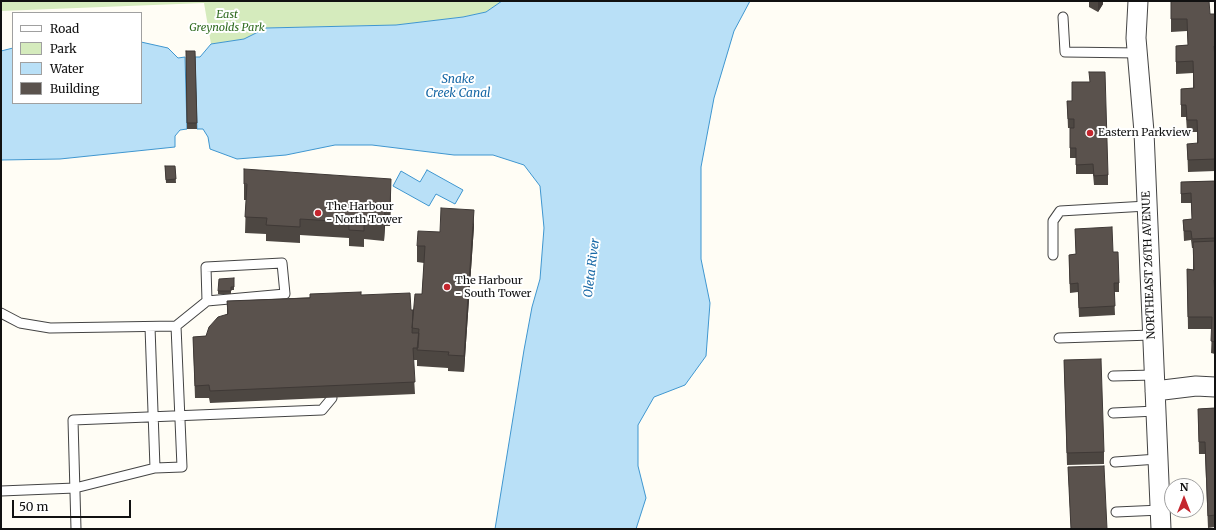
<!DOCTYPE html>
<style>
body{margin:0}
#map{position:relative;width:1216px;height:530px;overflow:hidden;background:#fffdf5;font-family:Merriweather,serif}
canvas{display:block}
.frame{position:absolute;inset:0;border:2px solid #111;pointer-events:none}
.legend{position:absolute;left:12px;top:12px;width:130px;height:92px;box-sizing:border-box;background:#fff;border:1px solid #a0a0a0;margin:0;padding:5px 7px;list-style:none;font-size:12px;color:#111}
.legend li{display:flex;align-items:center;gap:8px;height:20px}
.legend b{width:20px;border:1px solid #a0a0a0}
.north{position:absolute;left:1164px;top:478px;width:40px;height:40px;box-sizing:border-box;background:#fff;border:1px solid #a0a0a0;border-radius:50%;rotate:0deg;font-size:11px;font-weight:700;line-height:16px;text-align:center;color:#111}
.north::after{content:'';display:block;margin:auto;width:14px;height:18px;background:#c4262e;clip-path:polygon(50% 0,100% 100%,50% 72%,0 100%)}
.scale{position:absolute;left:12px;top:500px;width:119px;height:18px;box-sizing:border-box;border:2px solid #111;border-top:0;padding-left:5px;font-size:12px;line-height:14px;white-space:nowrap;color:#111;-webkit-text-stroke:3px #fff;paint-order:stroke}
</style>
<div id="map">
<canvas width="1216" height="530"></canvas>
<div class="frame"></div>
<ul class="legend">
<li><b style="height:5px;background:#fff"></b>Road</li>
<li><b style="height:11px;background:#d5ebbd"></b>Park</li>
<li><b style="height:11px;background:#b9e0f7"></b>Water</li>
<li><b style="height:11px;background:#5a524d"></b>Building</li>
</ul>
<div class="north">N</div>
<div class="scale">50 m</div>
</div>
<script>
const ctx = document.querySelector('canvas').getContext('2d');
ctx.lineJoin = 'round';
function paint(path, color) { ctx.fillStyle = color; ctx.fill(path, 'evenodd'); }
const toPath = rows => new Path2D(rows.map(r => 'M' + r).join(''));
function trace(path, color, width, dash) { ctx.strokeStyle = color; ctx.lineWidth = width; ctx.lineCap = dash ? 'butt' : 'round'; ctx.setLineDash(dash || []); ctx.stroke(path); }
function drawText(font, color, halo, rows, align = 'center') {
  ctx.font = font + ' Merriweather,serif'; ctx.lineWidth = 4; ctx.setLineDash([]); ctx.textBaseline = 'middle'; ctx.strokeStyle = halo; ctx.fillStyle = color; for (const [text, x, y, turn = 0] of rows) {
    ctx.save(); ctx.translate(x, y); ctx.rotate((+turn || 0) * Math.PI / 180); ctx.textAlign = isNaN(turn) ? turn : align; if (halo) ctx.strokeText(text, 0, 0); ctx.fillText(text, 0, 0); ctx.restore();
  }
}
const green = toPath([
 [1,1,502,1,486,12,463,17,396,25,266,28,244,39,211,44,204,3,1,11]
]);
const water = toPath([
 [502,1,750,1,734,31,714,98,701,167,701,259,710,303,706,356,685,385,654,397,638,425,638,466,646,498,636,529,495,529,524,350,532,307,540,279,544,228,540,186,524,165,493,155,454,155,372,145,335,145,286,155,237,159,210,149,208,137,203,129,197,129,195,57,200,57,211,44,244,39,266,28,396,25,463,17,486,12,502,1],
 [141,42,168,48,178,58,185,57,187,129,180,130,175,136,175,147,60,159,1,160,1,51,13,48,13,103,141,103,141,42],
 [427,170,463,190,455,204,436,194,429,206,393,186,401,171,420,182,427,170]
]);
const lane = toPath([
 [1063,17,1065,52,1138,53],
 [1053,255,1053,221,1060,211,1147,206],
 [1,313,20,323,50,328,176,326],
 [176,326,207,301,285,294,282,263,206,267,207,301],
 [150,327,155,468,182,467,176,326],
 [1059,338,1152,335],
 [1113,376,1154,375],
 [1113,413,1156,411],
 [1115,462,1158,459],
 [1,491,75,488,155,468],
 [1116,512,1161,510],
 [76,529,73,420,322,410,332,398]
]);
const street = toPath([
 [1138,1,1136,38,1144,132,1161,529],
 [1155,391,1196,386,1215,387]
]);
const wall = toPath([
 [1088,1,1103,1,1103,4,1098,12,1089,7,1089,1],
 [1171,1,1210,14,1215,14,1215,171,1188,172,1187,144,1197,144,1197,132,1187,132,1186,117,1181,117,1181,89,1193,88,1193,73,1176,74,1176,46,1188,45,1187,31,1171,32],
 [186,51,195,51,197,129,187,129],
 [1072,82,1108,175,1108,185,1094,185,1093,174,1076,174,1076,158,1070,158,1070,128,1074,128,1068,128,1067,101,1072,101],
 [165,166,175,166,176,183,166,183],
 [1215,181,1215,354,1211,353,1212,329,1188,329,1187,269,1193,270,1193,248,1192,248,1191,240,1184,241,1183,220,1192,219,1191,203,1181,203,1181,182],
 [244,184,391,195,390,226,385,226,384,241,364,239,364,247,349,246,349,238,300,235,300,243,266,241,266,234,245,233,246,200,244,200],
 [474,226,464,372,448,371,448,368,417,366,417,360,413,360,415,394,210,403,209,398,195,398,193,337,206,336,227,314,227,301,361,295,411,310,413,310,422,294,424,263,417,262,417,246,440,232],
 [1075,229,1113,252,1119,283,1119,292,1114,292,1115,315,1079,317,1078,292,1070,293,1069,264,1069,255,1076,254],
 [234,278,234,290,231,290,231,294,218,294,218,291],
 [1064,360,1104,452,1104,464,1067,465],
 [1215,408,1215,527,1208,528,1205,454,1199,454,1198,409],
 [1068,467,1107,529,1071,529]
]);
const shadedWall = toPath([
 [1098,1,1103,1,1103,4,1098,12],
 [391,179,391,195,390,226,390,210],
 [385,210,385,226,384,241,384,224],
 [474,210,474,226,464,372,464,356]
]);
const building = toPath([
 [1171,1,1209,1,1210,14,1215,14,1215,46,1214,46,1215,58,1215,159,1188,160,1187,144,1198,143,1197,120,1187,120,1186,105,1181,105,1181,89,1194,88,1193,61,1176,62,1176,46,1188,45,1187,19,1171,19,1171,1],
 [186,51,195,51,197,123,187,123,186,51],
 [1089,72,1105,72,1108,175,1094,176,1093,164,1076,165,1076,148,1070,148,1070,128,1074,128,1074,119,1068,119,1067,101,1072,101,1072,82,1090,82,1089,72],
 [165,166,175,166,176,179,166,180,165,166],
 [244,169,391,179,390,210,385,210,384,224,364,223,364,231,349,230,349,222,300,219,300,227,266,225,267,218,245,217,247,184,244,184,244,169],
 [1215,181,1215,238,1192,239,1191,231,1184,231,1183,220,1192,219,1191,193,1181,194,1181,182,1215,181],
 [441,208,474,210,464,356,448,355,449,352,417,350,419,329,412,328,415,294,422,294,425,246,417,246,418,231,440,232,441,208],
 [1112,227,1113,252,1118,252,1119,283,1114,283,1115,306,1079,308,1078,283,1070,284,1069,255,1076,254,1075,229,1112,227],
 [1215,241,1215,279,1214,280,1215,296,1215,342,1211,341,1212,317,1188,317,1187,269,1194,270,1193,242,1215,241],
 [234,278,234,287,231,287,231,291,218,291,219,279,234,278],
 [361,292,361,295,410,293,411,310,413,310,412,333,419,333,418,348,413,348,415,382,210,391,209,385,195,386,193,337,206,336,209,327,218,317,228,314,227,301,310,298,310,294,361,292],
 [1101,359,1104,452,1067,453,1064,360,1101,359],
 [1215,408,1215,515,1208,516,1205,442,1199,442,1198,409,1215,408],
 [1104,466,1107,529,1071,529,1068,467,1104,466]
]);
const markers = [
 [1090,133,4,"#c4262e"],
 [318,213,4,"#c4262e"],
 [447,287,4,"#c4262e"]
];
const parkNames = [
 ["East",227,15],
 ["Greynolds Park",227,28]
];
const poiNames = [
 ["Eastern Parkview",1098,133],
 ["The Harbour",326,207],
 ["- North Tower",326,220],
 ["The Harbour",455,281],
 ["- South Tower",455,294]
];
const streetNames = [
 ["NORTHEAST 26TH AVENUE",1149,265,-92]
];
const waterNames = [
 ["Snake",458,80],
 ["Creek Canal",458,94],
 ["Oleta River",592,268,-83]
];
paint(green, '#d5ebbd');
paint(water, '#b9e0f7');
trace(water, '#3f96cf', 1);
trace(lane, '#444', 11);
trace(street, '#444', 21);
trace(lane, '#fff', 9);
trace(street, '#fff', 19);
paint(wall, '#4d4742');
paint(shadedWall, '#3f3936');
paint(building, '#5a524d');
trace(building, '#3f3936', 1);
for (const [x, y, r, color] of markers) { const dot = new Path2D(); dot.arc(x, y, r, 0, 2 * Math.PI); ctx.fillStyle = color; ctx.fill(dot); trace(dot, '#fff', 1.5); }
drawText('italic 11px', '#2f6b1f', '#fff', parkNames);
drawText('11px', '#111', '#fff', poiNames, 'left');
drawText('11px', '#111', '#fff', streetNames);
drawText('italic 12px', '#1768a6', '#fff', waterNames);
</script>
